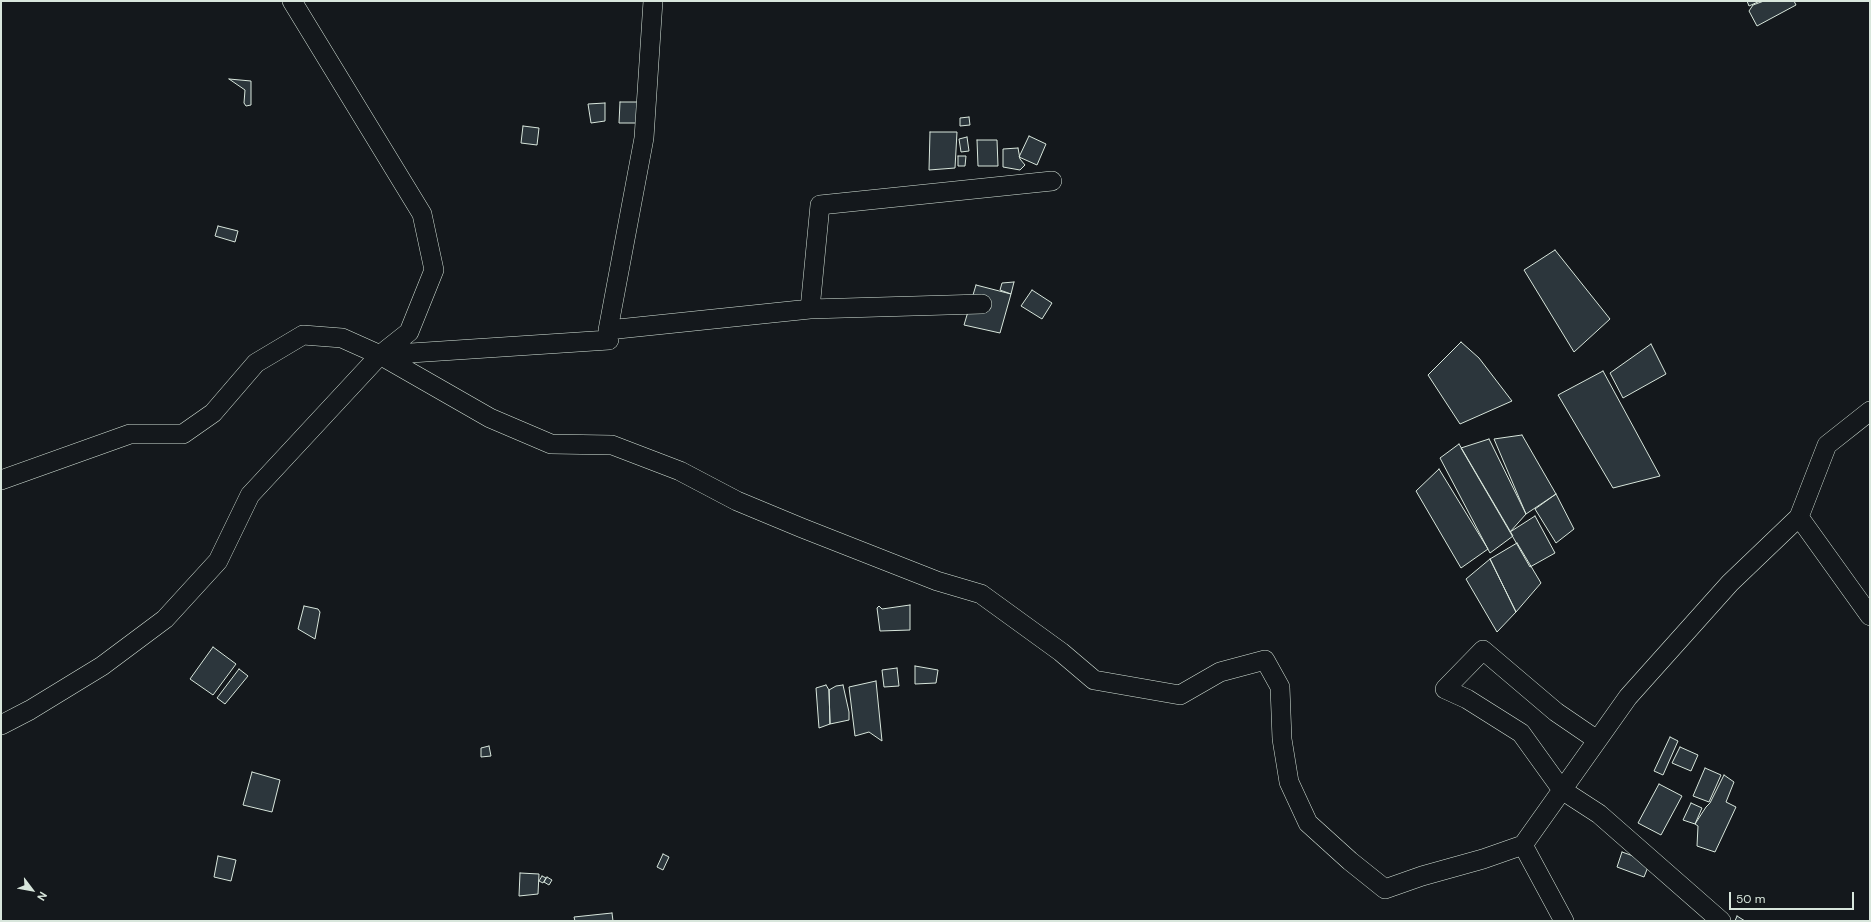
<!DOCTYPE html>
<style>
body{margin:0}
#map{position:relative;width:1871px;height:922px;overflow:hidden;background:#14181c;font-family:"DM Sans",sans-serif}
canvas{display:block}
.frame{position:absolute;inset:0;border:2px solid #d8e6dc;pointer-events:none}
.north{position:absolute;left:12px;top:870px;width:40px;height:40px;-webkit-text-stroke:3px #14181c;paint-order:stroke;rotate:122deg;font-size:11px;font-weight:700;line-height:16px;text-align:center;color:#d8e6dc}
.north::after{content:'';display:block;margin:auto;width:14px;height:18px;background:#d8e6dc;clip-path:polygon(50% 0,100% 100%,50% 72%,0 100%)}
.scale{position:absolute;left:1729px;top:892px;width:125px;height:18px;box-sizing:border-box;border:2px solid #d8e6dc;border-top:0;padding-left:5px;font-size:12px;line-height:14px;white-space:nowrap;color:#d8e6dc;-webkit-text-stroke:3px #14181c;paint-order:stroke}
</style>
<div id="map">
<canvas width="1871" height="922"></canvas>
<div class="frame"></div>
<div class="north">N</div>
<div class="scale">50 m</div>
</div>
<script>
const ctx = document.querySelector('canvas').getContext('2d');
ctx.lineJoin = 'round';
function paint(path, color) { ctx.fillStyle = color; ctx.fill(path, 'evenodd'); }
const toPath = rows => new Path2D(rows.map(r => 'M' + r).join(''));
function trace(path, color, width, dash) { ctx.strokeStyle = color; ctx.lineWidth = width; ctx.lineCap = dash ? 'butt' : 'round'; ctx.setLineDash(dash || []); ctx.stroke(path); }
const building = toPath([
 [1747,1,1760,1,1749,6,1747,1],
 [1764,1,1794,1,1796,5,1757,26,1749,11,1753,5,1764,1],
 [229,79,251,81,251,105,246,106,244,103,245,90,229,79],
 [620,102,643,102,643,123,619,123,620,102],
 [605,103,605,121,591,123,588,104,605,103],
 [969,117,970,125,960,126,960,118,969,117],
 [523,126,539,128,537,145,521,143,523,126],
 [930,132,957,132,955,168,929,170,930,132],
 [1029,136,1046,144,1037,165,1019,157,1029,136],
 [967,137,969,151,961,152,959,139,967,137],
 [977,140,997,140,998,166,978,166,977,140],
 [1018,148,1020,159,1025,165,1020,170,1003,167,1003,149,1018,148],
 [958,156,966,156,965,166,958,166,958,156],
 [218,226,238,231,235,242,215,236,218,226],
 [1555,250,1610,319,1574,352,1524,270,1555,250],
 [1014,282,1011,294,1000,290,1002,283,1014,282],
 [976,285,1011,294,1000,333,964,325,976,285],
 [1032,290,1052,303,1042,319,1021,306,1032,290],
 [1461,342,1479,358,1512,401,1460,424,1428,375,1461,342],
 [1651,344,1666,374,1623,398,1610,373,1651,344],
 [1603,371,1660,476,1613,488,1558,395,1603,371],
 [1522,435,1556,494,1526,514,1494,439,1522,435],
 [1489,439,1526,514,1510,532,1461,448,1489,439],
 [1459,444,1513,536,1490,553,1440,458,1459,444],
 [1439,469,1488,549,1461,568,1416,491,1439,469],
 [1556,494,1574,529,1556,543,1535,509,1556,494],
 [1535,516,1555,553,1530,567,1510,532,1535,516],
 [1517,543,1541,583,1516,612,1490,559,1517,543],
 [1490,559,1516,612,1497,632,1466,579,1490,559],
 [910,605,910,630,880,631,877,608,879,606,882,609,910,605],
 [304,606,318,609,320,612,315,639,298,629,304,606],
 [213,647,236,664,213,695,190,679,213,647],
 [915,666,938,670,936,683,915,684,915,666],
 [897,668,899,686,884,687,882,670,897,668],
 [239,669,248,676,225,704,217,698,239,669],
 [876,681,882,741,869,732,855,736,849,687,876,681],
 [826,685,829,690,830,724,819,728,816,688,826,685],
 [843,685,849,712,849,720,830,724,829,690,836,686,843,685],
 [1670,737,1678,741,1663,775,1654,771,1670,737],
 [489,746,491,756,481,757,481,748,489,746],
 [1680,747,1698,755,1691,771,1672,763,1680,747],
 [1705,768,1721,775,1709,802,1693,796,1705,768],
 [252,772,280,780,272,812,243,805,252,772],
 [1724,775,1734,782,1726,802,1736,807,1715,852,1697,846,1698,826,1695,824,1706,807,1710,803,1724,775],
 [1659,784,1682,796,1661,835,1638,823,1659,784],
 [1691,803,1702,808,1695,824,1683,820,1691,803],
 [1622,852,1650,862,1644,877,1617,867,1622,852],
 [663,854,669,857,663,870,657,867,663,854],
 [218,856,236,860,231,881,214,877,218,856],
 [520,873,539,874,538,894,519,896,520,873],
 [542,876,546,878,543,883,539,881,542,876],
 [547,877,552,880,549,885,544,882,547,877],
 [612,913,613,921,575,921,574,917,612,913],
 [1737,916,1745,921,1735,921,1737,916]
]);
const minor = toPath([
 [810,309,982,304],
 [608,330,644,138,653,1],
 [380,355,609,340,608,330,810,309,820,205,1052,181],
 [1,480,130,434,183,434,213,413,256,363,303,335,342,338,380,355,490,418,551,444,612,445,680,471,737,501,802,528,937,581,981,594,1061,652,1094,680,1180,695,1220,672,1265,660,1280,687,1282,739,1289,782,1308,823,1350,861,1385,889,1422,876,1483,859,1523,845,1564,921],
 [1799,517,1827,445,1870,411],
 [1,725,30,710,102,666,165,619,218,561,250,495,380,355,409,332,434,270,422,214,292,1],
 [1597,740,1556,712,1483,650,1445,689,1467,699,1521,733,1562,790,1599,814,1721,921],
 [1523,845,1628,697,1730,583,1799,517,1870,616]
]);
paint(building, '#2c363c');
trace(building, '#d8e6dc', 1);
trace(minor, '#d8e6dc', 20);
trace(minor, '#14181c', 19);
</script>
